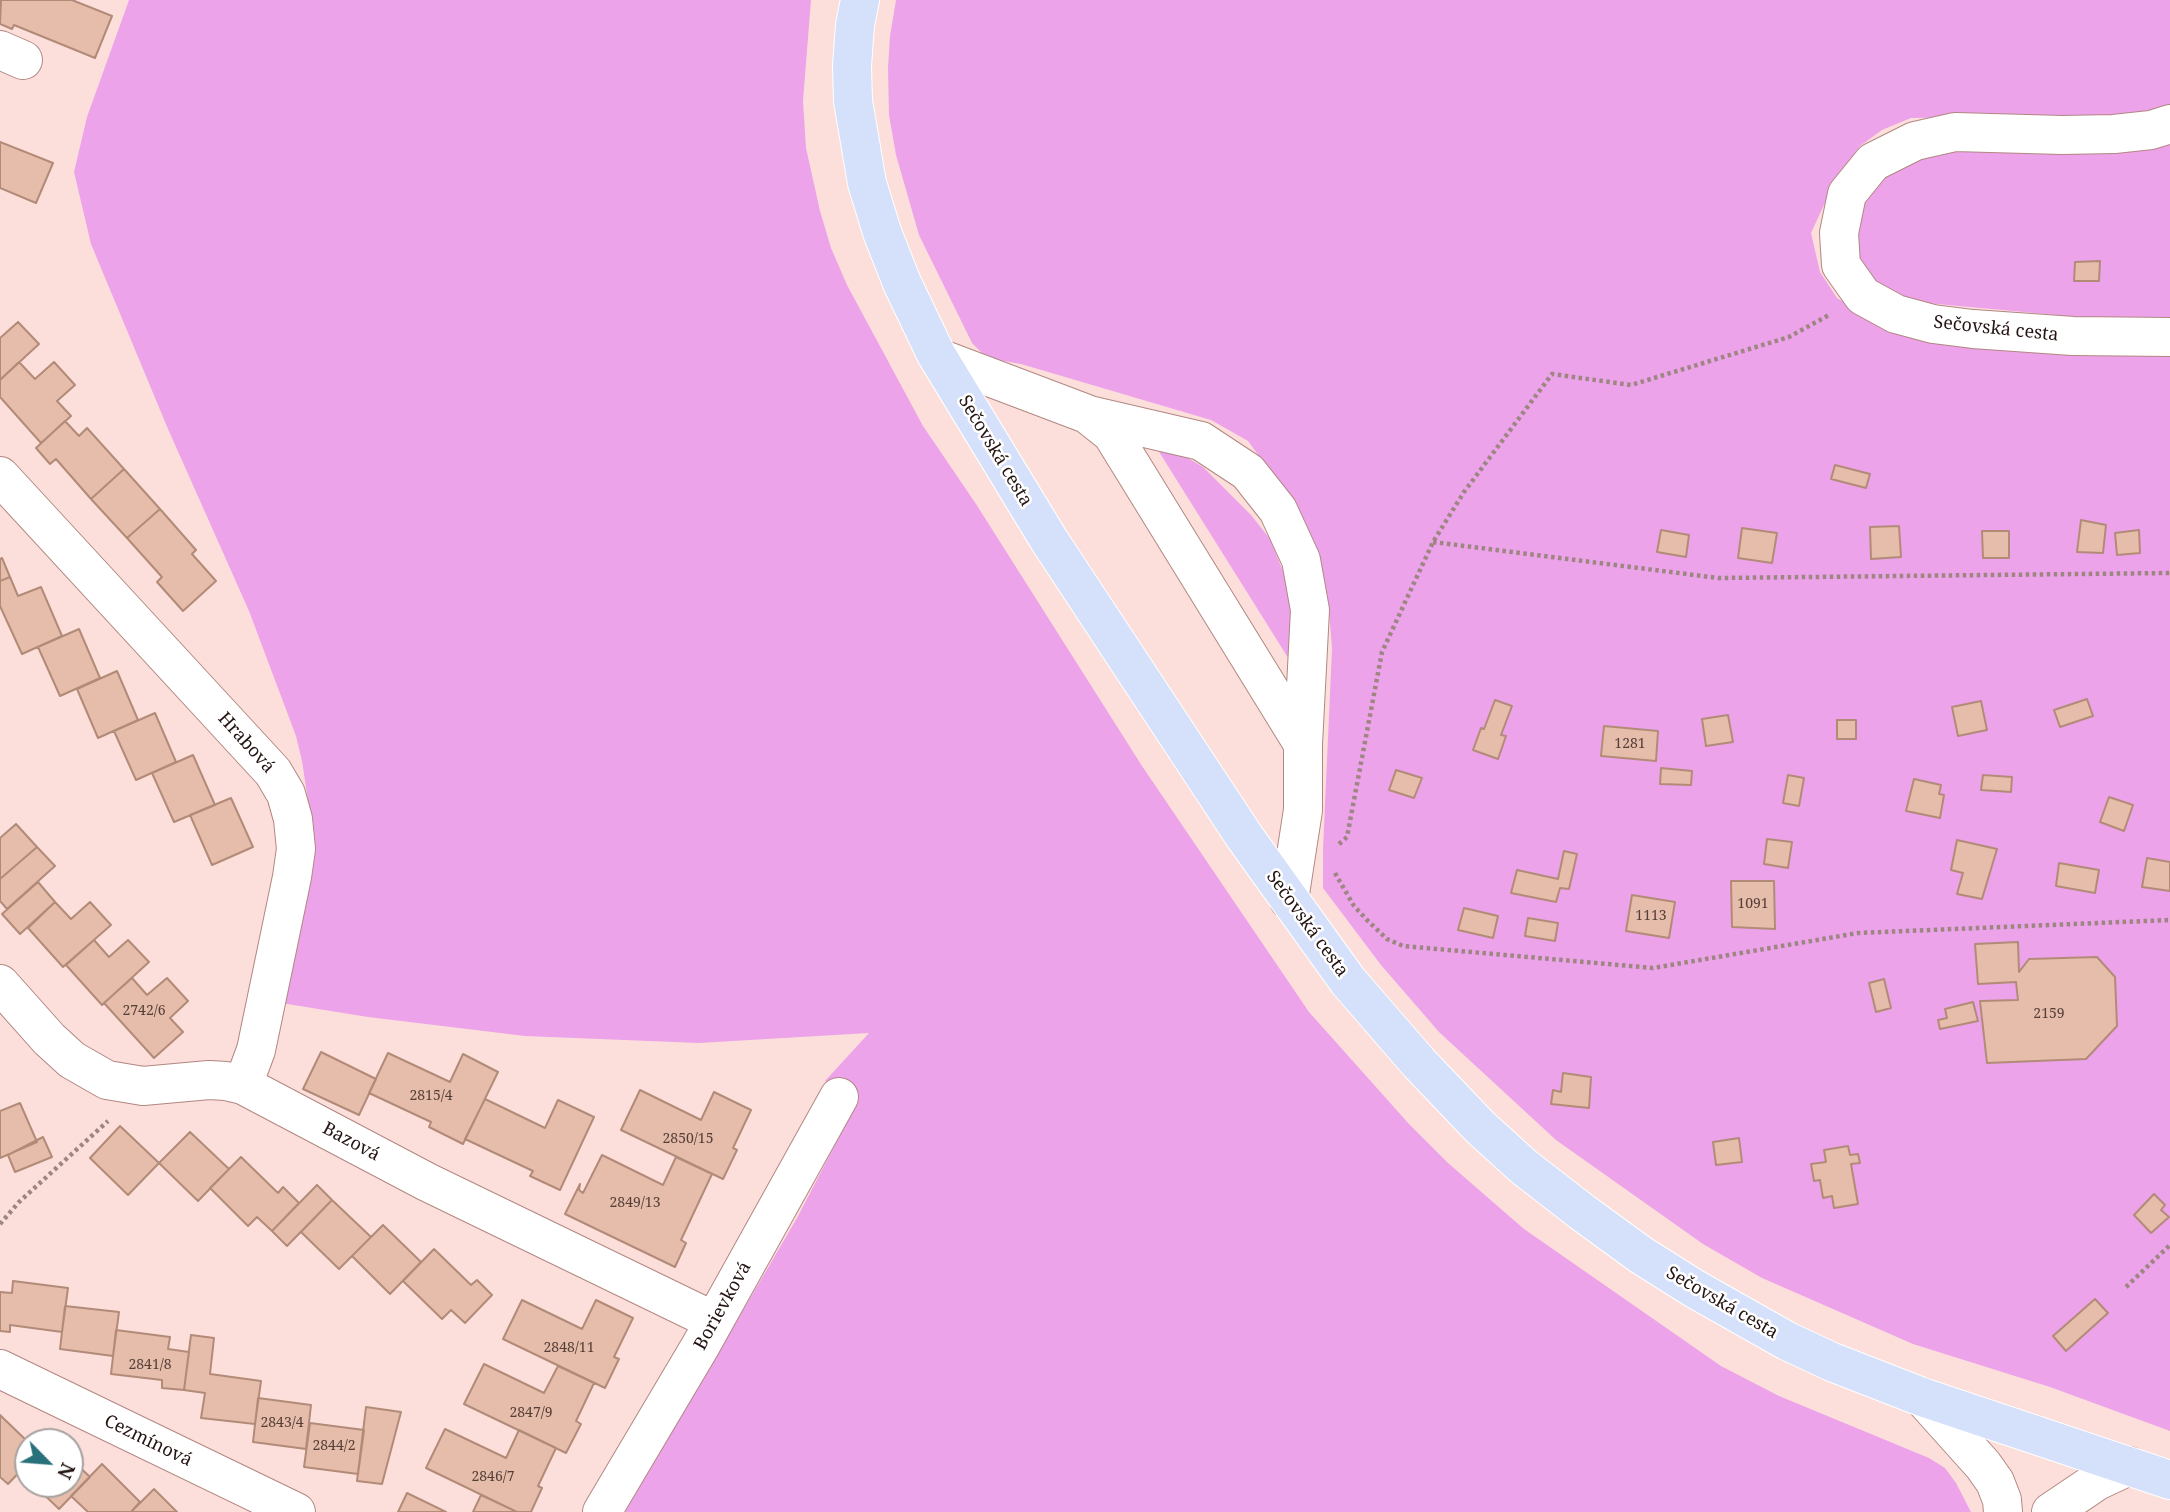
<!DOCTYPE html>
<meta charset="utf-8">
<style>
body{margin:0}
#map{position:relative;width:2170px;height:1512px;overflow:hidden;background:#fcdfdb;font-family:"Noto Serif",serif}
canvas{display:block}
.north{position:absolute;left:14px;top:1428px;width:70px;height:70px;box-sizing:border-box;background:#fff;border:2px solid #a7a1a0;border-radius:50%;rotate:115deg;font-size:19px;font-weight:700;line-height:28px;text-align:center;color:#241412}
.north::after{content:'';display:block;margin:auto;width:24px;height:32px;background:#28717a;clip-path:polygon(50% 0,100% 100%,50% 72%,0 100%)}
</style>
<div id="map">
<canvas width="2170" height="1512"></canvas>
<div class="north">N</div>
</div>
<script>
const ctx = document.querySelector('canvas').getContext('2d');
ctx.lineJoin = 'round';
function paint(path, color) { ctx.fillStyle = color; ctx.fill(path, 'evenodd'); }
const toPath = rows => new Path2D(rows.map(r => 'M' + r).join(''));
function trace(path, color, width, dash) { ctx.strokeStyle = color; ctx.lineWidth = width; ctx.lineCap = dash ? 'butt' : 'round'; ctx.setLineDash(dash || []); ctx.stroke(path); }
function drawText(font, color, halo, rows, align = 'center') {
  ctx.font = font + ' "Noto Serif",serif'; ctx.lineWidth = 5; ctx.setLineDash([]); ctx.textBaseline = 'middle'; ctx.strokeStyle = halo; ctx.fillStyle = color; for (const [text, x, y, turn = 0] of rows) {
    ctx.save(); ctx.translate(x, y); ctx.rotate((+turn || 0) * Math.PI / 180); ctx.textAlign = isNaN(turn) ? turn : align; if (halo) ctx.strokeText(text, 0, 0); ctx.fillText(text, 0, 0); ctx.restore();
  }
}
const green = toPath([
 [129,0,811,0,803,101,806,148,820,211,831,248,847,285,923,426,976,504,1142,766,1309,1012,1409,1124,1448,1163,1524,1229,1721,1366,1779,1396,1929,1458,1945,1468,1956,1483,1971,1512,625,1512,797,1218,859,1099,825,1081,869,1033,699,1043,525,1036,368,1017,281,1003,309,807,302,761,296,736,249,611,168,429,91,244,74,172,87,117],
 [896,0,2170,0,2170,105,2130,115,1911,118,1882,130,1860,146,1836,179,1811,233,1820,272,1837,298,1862,312,2170,354,2170,1431,2050,1387,1913,1344,1762,1278,1703,1244,1556,1140,1439,1032,1381,965,1323,888,1323,849,1332,649,1328,597,1306,528,1276,479,1248,441,1211,420,1021,364,987,358,972,343,919,235,896,155,889,115,888,68,890,36],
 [2170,140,2170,320,2078,317,1926,303,1888,293,1864,270,1855,248,1857,207,1877,174,1930,149],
 [1156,447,1181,454,1203,467,1251,515,1270,539,1283,571,1292,609,1292,664]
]);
const building = toPath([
 [1,0,72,0,112,16,95,58,14,25,12,29,0,24,1,0],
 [0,142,53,163,36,203,0,188,0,142],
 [2100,261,2099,281,2074,281,2075,262,2100,261],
 [18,322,39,344,0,380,0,338,18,322],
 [19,362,35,379,54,362,75,385,57,401,71,416,41,443,0,397,0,380,19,362],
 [65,421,79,436,87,428,124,469,91,499,56,459,50,464,36,448,65,421],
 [1835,465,1870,474,1866,488,1831,479,1835,465],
 [124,469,160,509,127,538,91,499,124,469],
 [160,509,196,550,192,554,216,581,183,611,157,582,162,577,127,538,160,509],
 [2081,520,2106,525,2103,553,2077,552,2081,520],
 [1899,526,1901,557,1871,559,1870,527,1899,526],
 [1742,528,1777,533,1772,563,1738,558,1742,528],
 [1661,530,1689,535,1686,557,1657,552,1661,530],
 [2139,530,2140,553,2117,555,2115,533,2139,530],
 [1982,531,2009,531,2009,558,1983,558,1982,531],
 [2,558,10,577,0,581,0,559,2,558],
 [10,577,18,596,41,587,62,636,22,654,0,606,0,581,10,577],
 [79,629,100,678,60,696,38,647,79,629],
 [117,671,138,720,98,738,77,689,117,671],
 [2087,699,2093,716,2060,727,2054,710,2087,699],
 [1495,700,1512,706,1501,735,1506,736,1498,759,1473,750,1481,728,1484,729,1495,700],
 [1981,701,1987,730,1958,736,1952,707,1981,701],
 [155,713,176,762,136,780,114,731,155,713],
 [1728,715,1733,742,1706,746,1702,719,1728,715],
 [1837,720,1856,720,1856,739,1837,739,1837,720],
 [1604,726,1658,731,1656,761,1601,756,1604,726],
 [193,755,215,805,174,822,152,773,193,755],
 [1661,768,1692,771,1691,785,1660,784,1661,768],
 [1396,770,1422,778,1414,798,1389,790,1396,770],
 [1788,775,1804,778,1799,806,1783,803,1788,775],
 [1983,775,2012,777,2011,792,1981,790,1983,775],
 [1914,779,1941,785,1939,794,1944,795,1940,818,1906,811,1914,779],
 [2109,797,2133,805,2124,831,2100,822,2109,797],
 [231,798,253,847,212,865,190,815,231,798],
 [16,824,37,847,0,879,0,838,16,824],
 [1767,839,1792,842,1788,868,1764,864,1767,839],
 [1957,840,1997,849,1982,899,1957,894,1963,873,1951,870,1957,840],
 [37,847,55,866,7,909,0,901,0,879,37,847],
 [1564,851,1577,854,1569,889,1560,888,1556,902,1511,893,1517,870,1558,879,1564,851],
 [2147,858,2170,862,2170,891,2142,887,2147,858],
 [2059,863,2099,870,2095,893,2056,886,2059,863],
 [1731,881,1774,881,1775,929,1732,927,1731,881],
 [38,882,55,902,20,934,2,914,38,882],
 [1632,895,1675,902,1669,938,1626,931,1632,895],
 [55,902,71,919,90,902,111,925,63,967,28,928,55,902],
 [1464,908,1498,916,1493,938,1458,930,1464,908],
 [1528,918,1558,923,1555,941,1525,936,1528,918],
 [94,940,109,957,128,940,149,962,102,1005,66,965,94,940],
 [2018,942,2019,972,2029,959,2097,957,2115,977,2117,1026,2086,1059,1987,1063,1980,1001,2018,1000,2016,982,1978,984,1975,944,2018,942],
 [132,978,147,995,167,978,188,1001,170,1018,183,1032,154,1058,104,1003,132,978],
 [1884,979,1891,1008,1876,1012,1869,983,1884,979],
 [1973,1002,1978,1021,1940,1029,1938,1020,1947,1018,1945,1009,1973,1002],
 [321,1052,376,1079,359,1115,303,1089,321,1052],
 [388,1053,450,1082,463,1054,498,1072,463,1144,429,1127,431,1122,369,1093,388,1053],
 [1563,1073,1591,1077,1589,1108,1551,1104,1553,1090,1561,1092,1563,1073],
 [640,1090,701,1120,714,1092,751,1110,733,1148,737,1150,723,1179,621,1130,640,1090],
 [485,1099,545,1128,558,1100,594,1117,560,1190,530,1176,533,1171,465,1139,485,1099],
 [20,1103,37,1142,0,1158,0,1111,20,1103],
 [120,1126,159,1163,128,1195,90,1158,120,1126],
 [190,1132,229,1169,198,1201,159,1163,190,1132],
 [43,1137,52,1157,15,1172,8,1155,43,1137],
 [1739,1138,1742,1162,1716,1165,1713,1142,1739,1138],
 [1848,1146,1850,1155,1858,1154,1860,1163,1851,1164,1858,1204,1834,1208,1832,1196,1823,1198,1820,1180,1814,1181,1811,1164,1826,1162,1824,1150,1848,1146],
 [602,1155,663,1185,676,1157,712,1174,681,1240,686,1243,675,1267,565,1214,580,1184,579,1190,583,1193,602,1155],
 [241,1157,278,1193,283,1187,299,1203,272,1231,257,1217,248,1226,210,1188,241,1157],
 [317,1185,332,1200,287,1246,272,1231,317,1185],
 [2154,1194,2165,1205,2161,1210,2169,1217,2151,1233,2134,1215,2154,1194],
 [332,1200,371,1237,339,1269,301,1232,332,1200],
 [383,1225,421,1262,390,1294,352,1256,383,1225],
 [434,1249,471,1285,477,1280,492,1295,465,1323,451,1310,442,1319,403,1281,434,1249],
 [13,1281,68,1288,62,1332,10,1325,10,1332,0,1331,0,1292,12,1293,13,1281],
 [2095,1299,2108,1313,2066,1351,2053,1336,2095,1299],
 [522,1300,582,1329,596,1300,633,1318,614,1357,619,1359,605,1388,503,1339,522,1300],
 [65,1306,119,1312,113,1356,60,1349,65,1306],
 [116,1330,170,1337,168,1349,189,1352,184,1390,162,1388,162,1380,111,1374,116,1330],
 [191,1335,214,1338,210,1374,261,1381,255,1424,201,1418,205,1393,184,1390,191,1335],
 [484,1364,544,1393,558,1366,594,1383,576,1421,581,1424,566,1453,464,1404,484,1364],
 [258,1398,311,1405,306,1449,253,1442,258,1398],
 [366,1407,401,1412,382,1484,357,1481,366,1407],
 [0,1415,28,1442,28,1463,8,1484,0,1477,0,1415],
 [310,1423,364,1430,358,1474,304,1467,310,1423],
 [445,1429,506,1458,519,1430,556,1448,538,1486,542,1488,531,1512,517,1512,426,1468,445,1429],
 [70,1458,90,1477,59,1509,33,1484,70,1484,70,1458],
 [102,1464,140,1502,131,1512,88,1512,71,1496,102,1464],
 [154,1489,177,1512,131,1512,154,1489],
 [407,1493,446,1512,398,1512,407,1493],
 [481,1495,517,1512,473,1512,481,1495]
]);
const path = toPath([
 [1433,542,1718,578,2170,573],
 [1339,844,1347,837,1382,652,1433,542,1464,492,1552,374,1631,385,1789,337,1829,315],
 [1335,873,1354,906,1368,921,1387,939,1403,946,1653,968,1858,933,2170,920],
 [0,1224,19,1202,108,1121],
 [2126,1287,2170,1245]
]);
const minor = toPath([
 [0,50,23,60],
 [2170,124,2151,130,2114,134,2062,135,1955,132,1915,141,1873,162,1847,194,1839,233,1841,265,1863,296,1896,314,1933,324,1973,329,2073,336,2170,337],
 [939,358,1087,414,1112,434,1303,744,1303,810,1289,900],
 [1089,415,1201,441,1248,472,1278,510,1301,560,1310,610,1303,744],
 [0,476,273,772,286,794,293,819,296,849,292,877,256,1050,243,1085],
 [0,984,49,1039,72,1060,107,1080,143,1086,209,1080,226,1081,243,1085,427,1182,714,1321],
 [0,1369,296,1512],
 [1922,1397,1983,1465,1995,1482,2002,1500,2003,1512],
 [602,1512,701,1345,839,1097],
 [2051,1512,2097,1481,2129,1466]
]);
const major = toPath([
 [860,0,855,25,852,66,853,101,867,183,882,232,902,283,936,354,1049,540,1244,836,1348,981,1419,1063,1480,1127,1524,1167,1582,1212,1641,1255,1695,1289,1787,1341,1832,1362,1922,1397,2170,1480]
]);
const numberNames = [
 ["1281",1630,744],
 ["1091",1753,904],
 ["1113",1651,916],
 ["2742/6",144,1011],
 ["2159",2049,1014],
 ["2815/4",431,1096],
 ["2850/15",688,1139],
 ["2849/13",635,1203],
 ["2848/11",569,1348],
 ["2841/8",150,1365],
 ["2847/9",531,1413],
 ["2843/4",282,1423],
 ["2844/2",334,1446],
 ["2846/7",493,1477]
];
const streetNames = [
 ["Sečovská cesta",1996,329,6],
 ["Sečovská cesta",995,451,59],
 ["Hrabová",246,743,48],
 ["Sečovská cesta",1307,924,54],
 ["Bazová",351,1142,28],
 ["Sečovská cesta",1722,1303,30],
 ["Borievková",723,1306,-61],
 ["Cezmínová",148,1441,26]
];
paint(green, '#eca3ea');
paint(building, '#e6bdaa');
trace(building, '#b28b78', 2);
trace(minor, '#b28781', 40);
trace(major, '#fff', 40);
trace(path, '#9d8682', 4.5, [3.5, 3.5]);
trace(minor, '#fff', 38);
trace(major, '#d5e0fb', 38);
drawText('14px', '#543e38', null, numberNames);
drawText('18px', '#241412', '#fff', streetNames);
</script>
